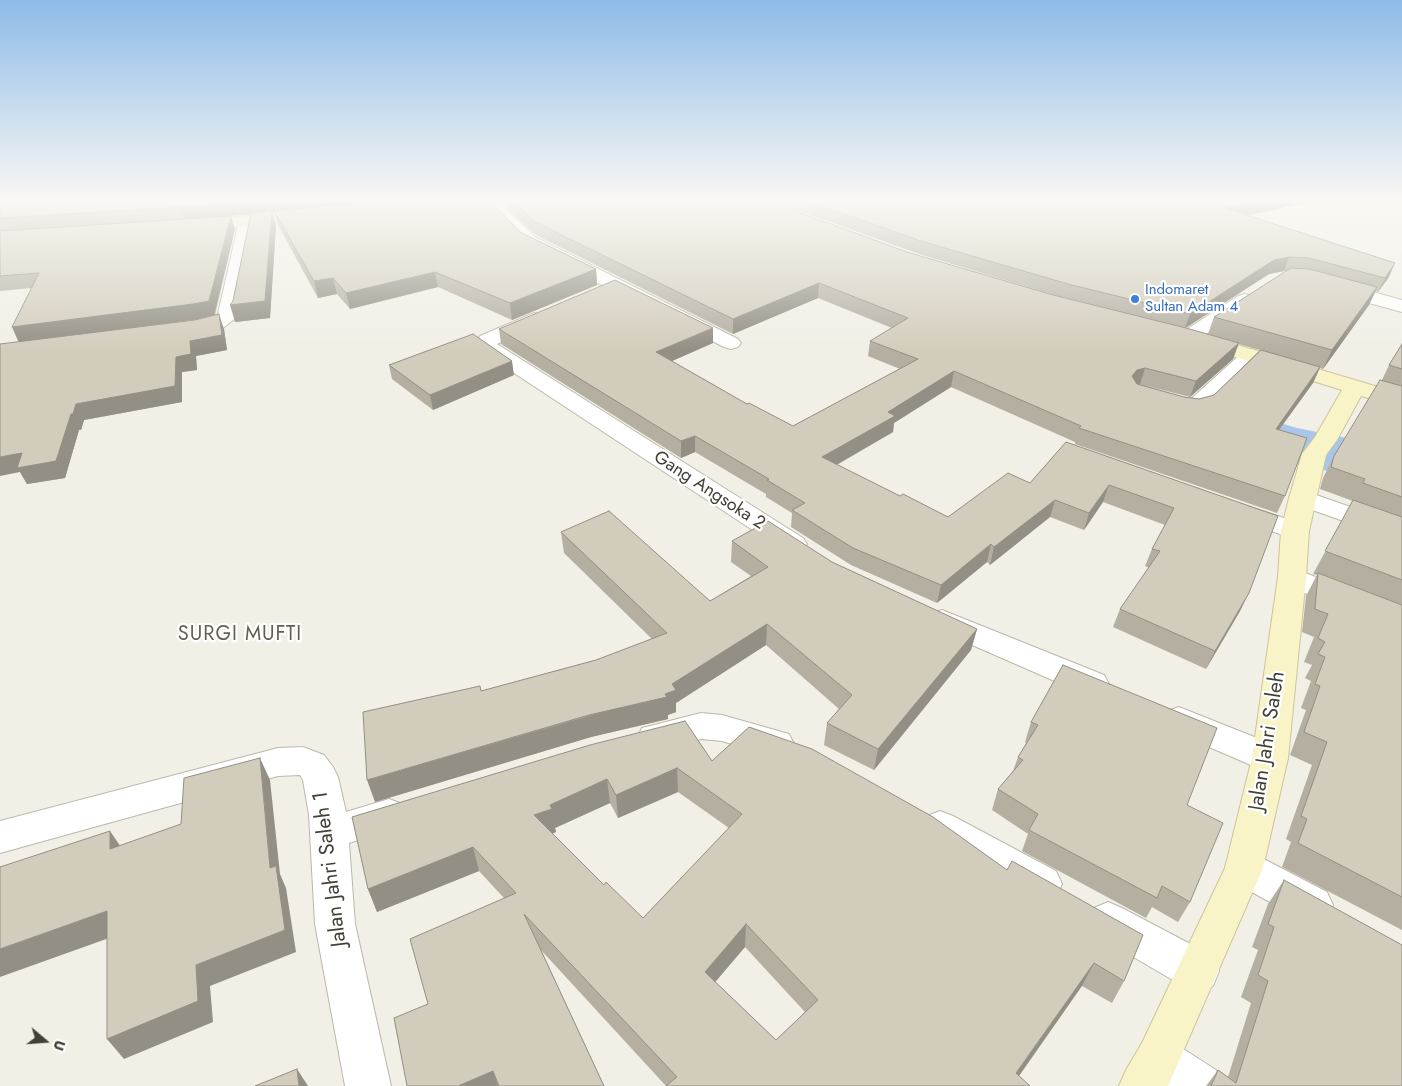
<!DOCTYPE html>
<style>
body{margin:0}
#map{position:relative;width:1402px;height:1086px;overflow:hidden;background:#f1efe6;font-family:Jost,sans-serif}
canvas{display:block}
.north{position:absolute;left:20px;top:1016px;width:50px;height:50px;-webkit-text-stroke:4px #fff;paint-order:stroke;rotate:108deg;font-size:14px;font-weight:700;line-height:20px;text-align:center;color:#434036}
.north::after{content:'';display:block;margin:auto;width:18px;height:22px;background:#434036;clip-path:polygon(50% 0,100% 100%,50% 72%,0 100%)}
</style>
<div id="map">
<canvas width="1402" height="1086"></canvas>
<div class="north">U</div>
</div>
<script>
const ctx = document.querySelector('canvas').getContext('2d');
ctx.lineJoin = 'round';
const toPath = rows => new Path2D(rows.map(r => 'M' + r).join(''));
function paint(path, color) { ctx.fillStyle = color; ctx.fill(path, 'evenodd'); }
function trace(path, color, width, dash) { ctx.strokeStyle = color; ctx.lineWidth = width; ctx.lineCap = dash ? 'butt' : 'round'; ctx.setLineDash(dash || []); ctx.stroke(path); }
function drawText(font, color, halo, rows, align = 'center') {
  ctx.font = font + ' Jost,sans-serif'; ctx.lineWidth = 4.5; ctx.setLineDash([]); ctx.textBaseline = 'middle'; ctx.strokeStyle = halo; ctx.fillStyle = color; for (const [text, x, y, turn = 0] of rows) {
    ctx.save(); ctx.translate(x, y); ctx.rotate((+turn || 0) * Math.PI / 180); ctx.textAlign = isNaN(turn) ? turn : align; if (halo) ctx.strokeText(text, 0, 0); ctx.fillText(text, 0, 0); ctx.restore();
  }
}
const river = toPath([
 [1209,402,1297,428,1402,449,1402,487,1263,457,1188,433,1180,420,1188,407,1209,402]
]);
const street = toPath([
 [484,199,500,199,512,215,535,237,738,339,741,343,738,347,731,349,724,347,523,245,500,221,484,199],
 [247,216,253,218,255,221,237,317,223,328,184,335,177,333,174,329,177,325,210,319,218,314,239,221,241,218,247,216],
 [1336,282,1402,300,1402,312,1329,292,1327,288,1329,284,1336,282],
 [1245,294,1252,296,1254,300,1252,304,1195,341,1188,343,1181,341,1178,337,1181,333,1238,296,1245,294],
 [534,313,541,315,544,319,541,323,497,344,803,538,807,544,803,550,793,553,783,550,479,350,476,346,480,336,534,313],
 [1251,349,1258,351,1261,355,1258,359,1207,409,1192,413,1167,409,1164,404,1167,399,1175,397,1191,399,1244,351,1251,349],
 [1302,490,1402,525,1402,542,1293,503,1289,498,1293,493,1302,490],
 [1238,503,1305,525,1309,531,1305,537,1295,539,1229,517,1225,511,1229,505,1238,503],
 [1292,568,1402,610,1402,632,1282,584,1278,577,1282,570,1292,568],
 [942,610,1104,675,1109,684,1104,693,1093,696,1082,693,931,627,927,620,931,613,942,610],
 [1179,707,1282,748,1288,758,1282,768,1270,772,1258,768,1167,729,1162,720,1167,711,1179,707],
 [701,713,722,715,789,734,794,744,789,754,777,758,722,741,701,739,654,752,642,748,637,738,642,728,701,713],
 [303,747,324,755,333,767,338,777,346,812,389,799,402,804,408,815,402,826,349,843,355,924,391,1086,345,1086,315,924,309,815,303,780,300,775,278,776,0,853,0,821,278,748,303,747],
 [940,811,953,816,1056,871,1062,884,1056,897,1042,902,1028,897,927,838,921,827,927,816,940,811],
 [1244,851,1258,856,1327,892,1333,905,1327,918,1313,924,1299,918,1230,880,1225,868,1230,856,1244,851],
 [1108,902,1122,908,1213,956,1219,971,1213,986,1198,992,1183,986,1094,934,1088,921,1094,908,1108,902],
 [1158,1036,1174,1043,1216,1070,1223,1086,1158,1086,1142,1075,1135,1059,1142,1043,1158,1036]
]);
const secondary = toPath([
 [314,210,320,212,322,215,320,218,195,231,189,229,187,226,189,223,195,221,314,210],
 [1200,334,1402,394,1402,408,1361,396,1337,440,1326,455,1309,531,1306,577,1288,758,1263,868,1168,1086,1119,1086,1126,1070,1142,1043,1225,868,1252,758,1278,577,1281,531,1289,498,1302,454,1315,437,1342,390,1193,344,1190,340,1193,336,1200,334]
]);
const wall = toPath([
 [0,199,497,208,520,232,596,269,597,285,512,320,438,287,350,309,337,294,318,298,278,225,274,212,272,212,276,225,270,318,235,322,233,301,251,214,226,216,235,229,215,315,224,329,227,350,196,356,197,370,182,372,182,402,84,420,81,430,79,430,65,478,27,484,20,472,19,342,32,288,0,291],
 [501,199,763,199,907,252,1061,297,919,254,766,199,1309,199,1300,204,1247,215,1389,277,1378,292,1376,291,1369,305,1323,369,1320,368,1313,383,1279,430,1285,496,1277,513,1075,444,1075,442,951,387,894,423,893,432,837,465,900,496,948,517,1030,483,1066,442,1278,516,1240,611,1206,669,1113,627,1120,609,1149,568,1145,566,1152,549,1165,525,1103,502,1084,530,1050,517,990,565,987,562,937,603,851,565,791,527,792,513,766,497,766,494,695,452,681,458,501,344,499,329,713,343,672,361,747,404,793,426,900,369,868,356,870,341,892,328,818,298,733,334,536,235,513,214],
 [1284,271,1286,271,1214,317,1208,334,1186,328,1269,274],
 [1238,344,1260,350,1214,395,1199,399,1184,397,1139,384,1190,397,1233,359],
 [1402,344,1402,930,1282,867,1291,842,1286,839,1312,765,1290,755,1306,710,1301,708,1311,681,1305,678,1312,665,1304,662,1314,637,1302,632,1306,596,1317,575,1313,574,1353,501,1320,489,1323,478,1334,456,1382,380,1389,365],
 [389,365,514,375,433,410,392,379],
 [561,532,710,601,751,576,731,562,732,541,832,562,977,629,971,650,874,770,824,745,827,723,839,709,766,645,676,703,676,712,668,715,668,719,591,737,375,802,481,691,596,660,652,639,564,553],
 [1063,665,1187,805,1190,902,1178,922,1152,907,1146,918,1022,851,1028,834,992,810,998,789,1013,771,1018,757,1026,743,1025,742,1031,722],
 [749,727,1124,981,1112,1003,1082,986,666,1086,541,950,604,1086,407,1086,428,1004,504,898,479,871,377,912,368,889,352,817,712,761],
 [678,792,729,828,643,918,604,885,552,834,556,832,555,828,610,803,618,818],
 [745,947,805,1012,776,1040,715,982],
 [1284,880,1402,1086,1206,1086,1218,1070,1228,1077,1251,1003,1241,997,1258,950,1252,947,1268,904]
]);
const shadedWall = toPath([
 [277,199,420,199,272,212,276,225,270,318,235,322,230,305,265,301,272,212,186,220,181,207],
 [1269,199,1309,199,1300,204,1221,221,1225,208],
 [231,216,235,229,214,315,199,319,19,343,12,327],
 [1289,257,1284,271,1269,274,1185,328,1190,314,1274,260],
 [1395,263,1389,277,1378,292,1385,278],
 [596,269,597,285,512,320,510,303],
 [435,272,438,287,350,309,346,293],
 [333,278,337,294,318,298,314,281],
 [819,283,818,298,733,334,733,319],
 [1377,287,1369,305,1323,369,1332,350],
 [219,314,224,329,227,350,196,356,197,370,182,372,182,402,84,420,81,430,79,430,65,478,27,484,20,472,0,476,0,457,71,414,76,404,176,357,190,341],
 [713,328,713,343,656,368,656,352],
 [1239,343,1233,359,1190,397,1196,381],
 [512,361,514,375,433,410,430,395],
 [1320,367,1313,383,1268,445,1276,429],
 [1145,368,1140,384,1132,386,1132,376,1137,370],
 [954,371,951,387,894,423,893,432,820,474,822,457,888,412],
 [695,436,695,452,681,458,681,441],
 [1109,485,1103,502,1084,530,1089,513],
 [1055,500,1050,517,990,565,994,547],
 [991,544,987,562,937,603,941,585],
 [1249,593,1240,611,1206,669,1215,651],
 [767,624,766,645,676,703,676,712,668,715,668,719,591,737,375,802,367,780,665,694,672,684],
 [977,629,971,650,874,770,878,749],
 [260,758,270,780,280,874,286,888,296,952,210,986,213,1022,124,1059,107,1039,196,965,270,868],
 [677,768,678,792,618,818,616,795],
 [607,779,610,803,555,828,556,832,538,839,534,815,550,805],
 [110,831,125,853,110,849],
 [473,847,479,871,377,912,368,889],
 [107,911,123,933,0,977,0,949],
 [746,924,745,947,705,994,705,972],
 [1094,963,1082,986,1012,1086,1016,1073],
 [297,1069,308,1086,299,1086],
 [493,1071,498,1086,458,1086]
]);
const building = toPath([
 [0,199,277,199,181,207,0,218,0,199],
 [404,199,490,199,497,208,520,232,596,269,510,303,435,272,346,293,333,278,314,281,274,211,404,199],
 [510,199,763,199,907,252,1053,295,1186,328,1239,343,1196,381,1145,368,1137,370,1132,376,1137,384,1184,397,1199,399,1214,395,1261,350,1320,367,1276,429,1307,438,1285,496,1079,428,1081,426,954,371,888,412,895,416,822,457,900,496,903,494,948,517,1008,473,1030,483,1066,442,1278,516,1249,593,1215,651,1120,609,1160,551,1152,549,1174,508,1109,485,1089,513,1055,500,994,547,991,544,941,585,853,548,792,510,805,503,767,480,769,479,695,436,681,441,499,329,615,280,713,328,656,352,747,404,749,403,793,426,918,359,870,341,908,318,819,283,733,319,535,222,510,199],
 [802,199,1269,199,1225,208,1395,263,1385,278,1309,258,1289,257,1274,260,1190,314,1068,284,921,241,802,199],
 [272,211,265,301,230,305,233,301,251,213,272,211],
 [231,216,209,301,193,304,12,327,39,273,0,276,0,231,231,216],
 [1291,268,1309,269,1377,287,1332,350,1214,317,1291,268],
 [219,314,222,335,190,341,191,354,176,357,175,386,76,404,73,414,71,414,56,461,17,468,22,453,0,457,0,344,195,320,219,314],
 [473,334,512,361,430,395,389,365,473,334],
 [1402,344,1402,369,1389,365,1402,344],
 [1380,380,1402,386,1402,497,1363,483,1365,479,1331,467,1334,456,1380,380],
 [1353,500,1402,517,1402,580,1325,551,1353,500],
 [609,511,710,601,768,567,732,541,768,521,832,562,977,629,878,749,827,723,852,695,767,624,672,684,676,690,665,694,667,697,589,715,367,780,363,712,480,686,481,691,596,660,667,633,561,532,609,511],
 [1318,573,1402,605,1402,897,1298,843,1307,819,1301,816,1327,742,1304,732,1320,686,1315,684,1325,657,1318,654,1325,642,1318,638,1328,614,1315,609,1318,573],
 [1063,665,1217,728,1187,805,1223,823,1190,902,1162,886,1157,898,1029,830,1038,814,998,789,1023,760,1018,757,1038,725,1031,722,1063,665],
 [685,721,712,761,749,727,812,749,933,817,1007,870,1012,861,1143,935,1124,981,1094,963,1016,1073,1030,1086,666,1086,677,1077,524,914,604,1086,499,1086,493,1071,458,1086,407,1086,394,1018,428,1004,410,939,516,893,473,847,368,889,352,817,590,745,685,721],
 [677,768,742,814,643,918,606,882,604,885,534,815,552,809,550,805,607,779,616,795,677,768],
 [746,924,818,1000,776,1040,705,972,746,924],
 [260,758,270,868,276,866,285,930,196,965,198,1001,107,1039,107,911,0,949,0,867,110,831,110,849,181,824,184,778,260,758],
 [1284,880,1402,945,1402,1086,1211,1086,1218,1070,1236,1083,1268,981,1258,975,1274,927,1268,924,1284,880],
 [297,1069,299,1086,255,1086,297,1069]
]);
const markers = [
 [1135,299,5,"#3f7fe0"]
];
const farShopnames = [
 ["Indomaret",1145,290],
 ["Sultan Adam 4",1145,307]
];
const streetNames = [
 ["Gang Angsoka 2",709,491,33]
];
const quarterNames = [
 ["SURGI MUFTI",240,635]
];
const nearStreetnames = [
 ["Jalan Jahri Saleh",1268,741,-81],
 ["Jalan Jahri Saleh 1",331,869,-97]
];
paint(river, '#a7c6e9');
trace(street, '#bcb8a9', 2);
trace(secondary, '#cdc599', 2);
paint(street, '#fff');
paint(secondary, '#f9f3c8');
paint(wall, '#b5afa2');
paint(shadedWall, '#938f84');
paint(building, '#d2ccbc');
trace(building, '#938f84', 1);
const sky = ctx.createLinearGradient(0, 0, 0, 351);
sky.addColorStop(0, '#8ebbe8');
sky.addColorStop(0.57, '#f9f8f4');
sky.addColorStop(1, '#f9f8f400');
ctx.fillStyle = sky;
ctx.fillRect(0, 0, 1402, 351);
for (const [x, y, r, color] of markers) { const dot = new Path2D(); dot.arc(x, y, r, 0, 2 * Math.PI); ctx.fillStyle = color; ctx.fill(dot); trace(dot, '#fff', 2); }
drawText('15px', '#366cbe', '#fff', farShopnames, 'left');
drawText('18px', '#434036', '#fff', streetNames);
ctx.letterSpacing = '1px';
drawText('20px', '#655f4e', '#fff', quarterNames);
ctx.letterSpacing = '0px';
drawText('21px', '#434036', '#fff', nearStreetnames);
</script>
